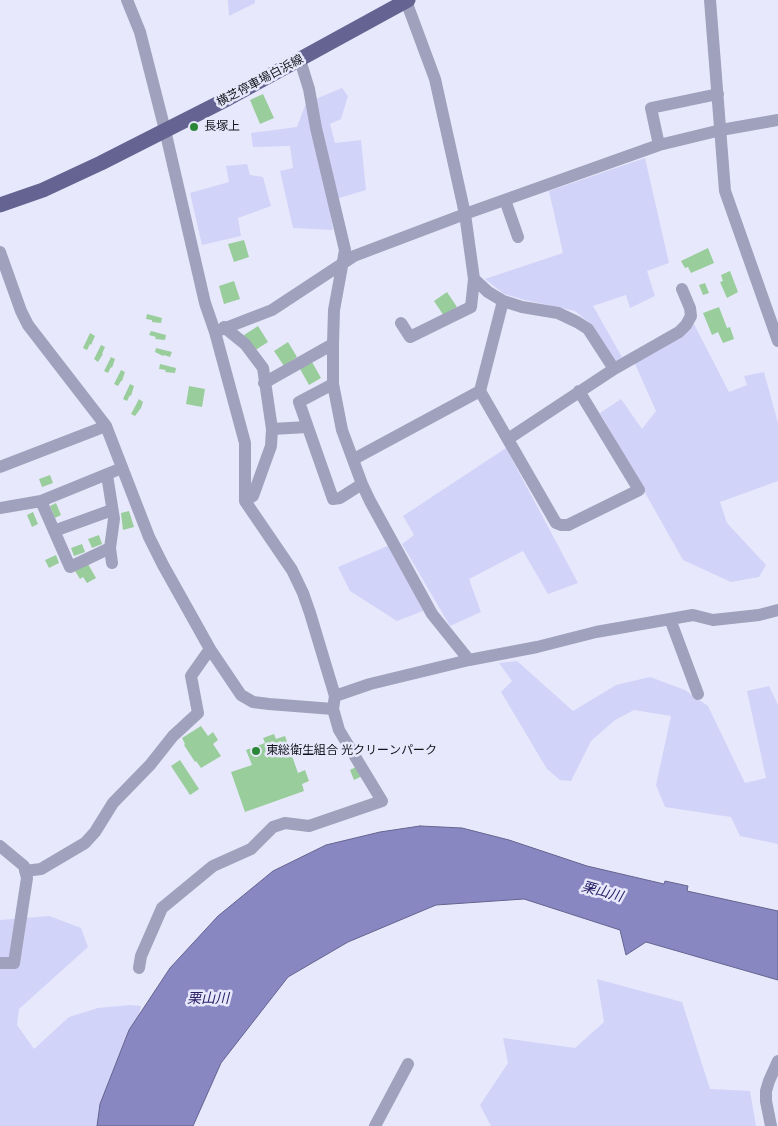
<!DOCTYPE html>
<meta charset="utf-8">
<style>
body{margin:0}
canvas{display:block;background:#e7e8fb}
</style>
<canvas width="778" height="1126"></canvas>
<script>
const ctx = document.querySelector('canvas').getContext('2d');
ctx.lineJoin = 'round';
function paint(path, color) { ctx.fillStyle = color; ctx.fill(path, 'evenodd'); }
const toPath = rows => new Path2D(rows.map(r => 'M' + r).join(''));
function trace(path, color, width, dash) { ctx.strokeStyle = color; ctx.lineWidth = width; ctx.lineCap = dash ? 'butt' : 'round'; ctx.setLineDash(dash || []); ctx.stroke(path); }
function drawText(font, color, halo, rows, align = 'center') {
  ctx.font = font + ' "Open Sans","Noto Sans JP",sans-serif'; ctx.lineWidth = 5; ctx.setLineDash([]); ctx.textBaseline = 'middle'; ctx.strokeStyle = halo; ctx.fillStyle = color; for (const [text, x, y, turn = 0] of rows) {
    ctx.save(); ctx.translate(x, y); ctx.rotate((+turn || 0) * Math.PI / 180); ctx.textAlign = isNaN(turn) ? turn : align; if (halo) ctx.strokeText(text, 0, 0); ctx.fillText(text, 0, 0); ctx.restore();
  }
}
const green = toPath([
 [228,0,255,0,255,3,229,16],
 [342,88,348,96,341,119,330,124,335,143,361,140,366,190,329,201,333,230,293,228,280,171,293,168,290,146,253,147,251,133,297,127,306,103],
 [645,158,669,263,647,271,655,296,630,308,626,295,593,306,622,357,614,362,592,325,575,311,525,300,504,294,485,279,563,253,549,191],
 [247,164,250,175,263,177,271,206,238,218,241,236,202,245,190,193,229,182,226,166],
 [694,324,729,392,747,385,744,376,764,372,778,423,778,481,720,502,727,523,766,565,759,577,731,582,683,560,600,413,621,399,642,429,656,411,635,364],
 [506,448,578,583,548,594,523,551,469,579,481,612,450,626,402,544,414,535,403,516],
 [390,545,423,611,397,621,350,591,338,567],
 [517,661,573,711,616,685,650,677,685,690,708,706,745,783,766,778,747,691,769,686,778,705,778,844,740,836,731,817,665,807,656,785,671,716,634,710,615,720,591,741,571,781,560,780,547,769,501,692,512,681,499,663],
 [49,916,81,928,88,947,19,1009,17,1025,34,1049,69,1017,98,1008,130,1005,141,1006,113,1126,0,1126,0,920],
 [597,979,682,1002,710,1089,750,1091,756,1126,491,1126,480,1105,508,1063,503,1038,575,1048,604,1022]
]);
const water = toPath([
 [420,826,462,828,509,840,587,866,664,884,665,881,688,886,687,891,778,911,778,980,646,942,626,955,620,930,524,899,436,905,348,942,288,977,221,1063,193,1126,97,1126,100,1104,129,1030,170,968,218,916,273,871,326,845,380,832,420,826]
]);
const building = toPath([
 [263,94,274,118,260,124,250,100],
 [244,240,249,257,234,262,228,244],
 [708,248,714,263,691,273,688,267,685,268,681,261],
 [730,271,738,292,727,298,720,282,723,281,721,275],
 [234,281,240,299,224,304,219,286],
 [705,283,709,293,703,295,699,285],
 [447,292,457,307,444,316,434,301],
 [719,307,727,328,730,327,734,339,723,343,718,332,712,335,703,313],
 [147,314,162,318,161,323,152,322,152,320,146,319],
 [258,326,268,342,254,351,244,335],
 [151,331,166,335,165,340,155,339,156,337,149,335],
 [90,333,95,336,91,345,90,344,87,350,83,348],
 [288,342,297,357,284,366,274,351],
 [101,345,105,347,102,354,103,354,98,362,94,359],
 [156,348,172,352,170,357,164,355,163,356,155,352],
 [111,357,115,359,112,368,111,367,108,373,104,371],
 [312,362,321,378,309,385,300,369],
 [160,364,176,368,175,373,165,372,166,370,159,369],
 [121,370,125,372,122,381,121,381,118,386,114,384],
 [130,384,134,386,131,396,130,395,127,401,123,399],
 [189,386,205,389,202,407,186,404],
 [139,399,143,402,141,408,135,416,131,414],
 [50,475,53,483,42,487,39,479],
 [56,503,61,515,55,518,50,506],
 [129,511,134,527,123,530,121,513],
 [33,512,38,524,32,527,27,515],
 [99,535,102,544,92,548,88,539],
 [82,544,85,552,74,556,71,548],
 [56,555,59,563,49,568,45,560],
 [88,564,96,578,87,583,83,577,80,579,75,571],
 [201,726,208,736,213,732,218,740,213,744,221,756,201,768,196,761,195,762,184,745,185,744,182,738],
 [274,734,276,739,285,736,298,773,305,770,309,781,302,784,304,791,245,812,231,772,252,765,246,750,265,743,263,738],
 [180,760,199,789,190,795,171,766],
 [358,766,362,776,354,780,350,770]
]);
const minor = toPath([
 [127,0,140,32,165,130,205,303,215,332,245,443,245,501,292,570,303,593,310,613,335,696,333,709,339,730,382,801,309,826,285,823,273,827,251,849,213,866,162,908,141,956,139,968],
 [710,0,725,191,778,341],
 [300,60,309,89,316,128,345,250,334,310,333,344,333,384,342,430,362,484,370,501,432,614,469,660],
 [659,145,651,108,718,94],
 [505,200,518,237],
 [0,252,21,311,28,325,106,426,149,537,163,565,210,649,241,695,253,702,269,704,333,709],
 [474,279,488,292,503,301,522,307,558,313,577,322,588,329,614,369],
 [503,301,480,391,556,523,561,525,568,525,639,490,579,391],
 [401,323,410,337,471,307,474,279,465,214,435,79,406,1],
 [224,327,245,344,263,368,272,429,271,446,253,496,245,501],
 [215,332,272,310,354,256,465,214,659,145,721,130,778,120],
 [264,383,333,344],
 [333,384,299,402,333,499,340,498,362,484],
 [272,429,307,427],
 [508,439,614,369,679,332,686,325,691,316,690,308,682,289],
 [354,459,480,391],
 [0,467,106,426],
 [107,475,114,519,110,548,112,563],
 [41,501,70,567,110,548],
 [0,508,41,501,122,468],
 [54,531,112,510],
 [670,619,698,694],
 [335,696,370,684,469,660,537,647,596,632,693,615,713,620,759,615,778,610],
 [0,846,24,866,27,878,14,963,0,963],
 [25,871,41,869,85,843,95,832,113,803,150,765,173,736,198,713,191,676,210,649],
 [375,1126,408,1064],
 [771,1126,766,1101,766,1091,769,1081,778,1061]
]);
const major = toPath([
 [0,205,43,190,101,163,229,98,408,0]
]);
const markers = [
 [194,127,5,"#2b8738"],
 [256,751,5,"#2b8738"]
];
const streetNames = [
 ["横芝停車場白浜線",260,81,-28]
];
const poiNames = [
 ["長塚上",204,127],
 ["東総衛生組合 光クリーンパーク",266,751]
];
const waterNames = [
 ["栗山川",602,892,15],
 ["栗山川",208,999]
];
paint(green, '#d2d3f9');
paint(water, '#8887c2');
trace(water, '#64648f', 1);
paint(building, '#99cd9b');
trace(minor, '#a0a1bc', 12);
trace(major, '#646392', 15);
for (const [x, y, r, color] of markers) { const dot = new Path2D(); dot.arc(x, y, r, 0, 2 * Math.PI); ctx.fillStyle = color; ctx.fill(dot); trace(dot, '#e7e8fb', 2); }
drawText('12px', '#111119', '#e7e8fb', streetNames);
drawText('12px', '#111119', '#e7e8fb', poiNames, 'left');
drawText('italic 14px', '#2c2167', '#e7e8fb', waterNames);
</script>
